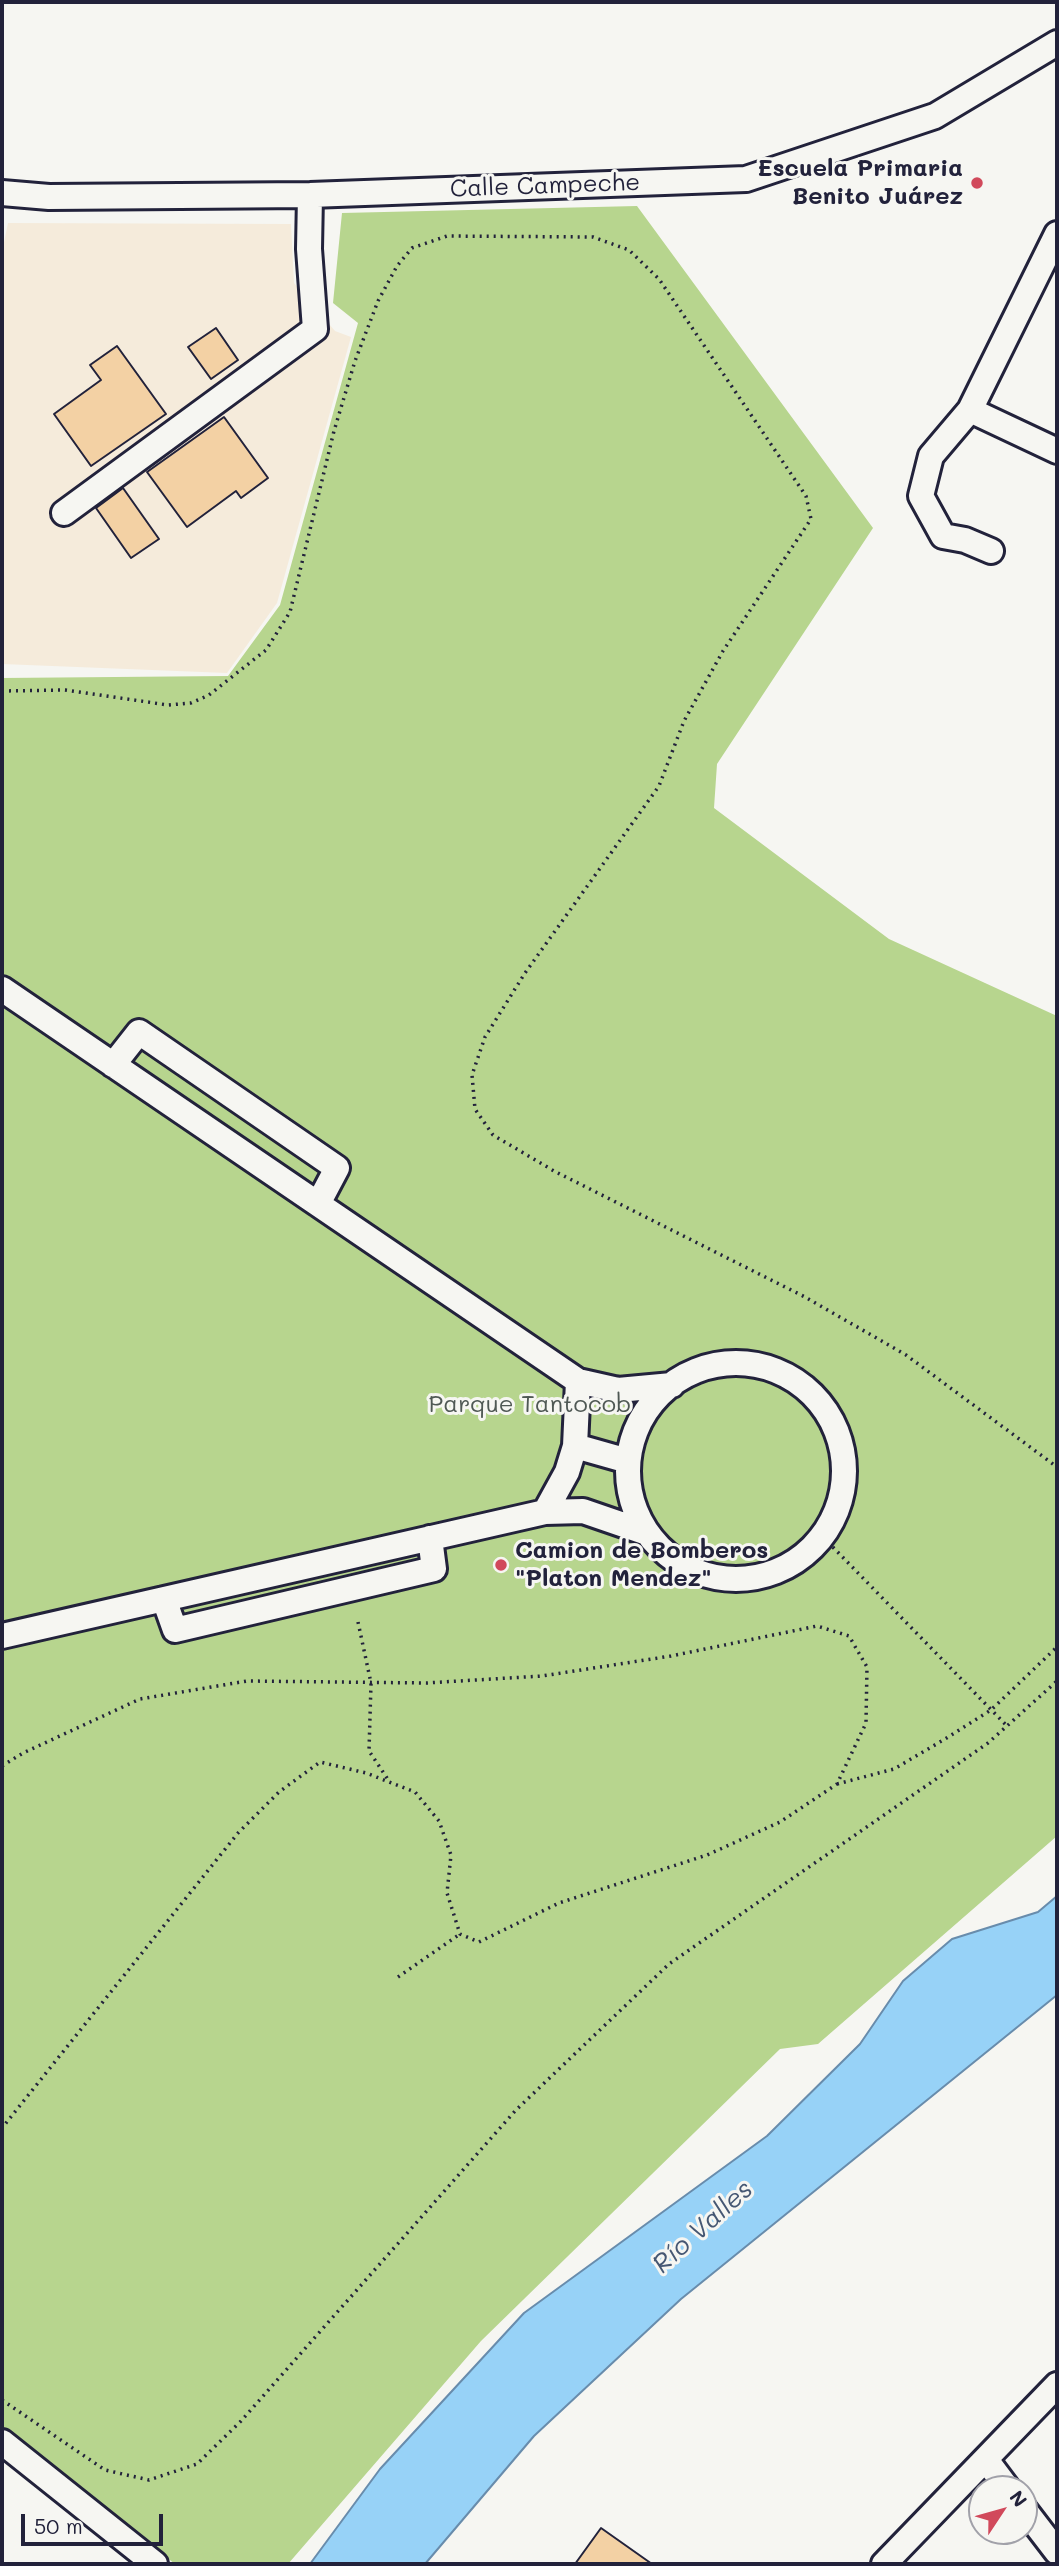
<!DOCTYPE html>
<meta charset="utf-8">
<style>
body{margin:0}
#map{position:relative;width:1059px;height:2566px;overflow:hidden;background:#f6f6f2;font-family:Mali,sans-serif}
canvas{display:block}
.frame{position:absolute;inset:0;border:4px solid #22223b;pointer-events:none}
.north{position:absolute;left:968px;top:2475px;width:70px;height:70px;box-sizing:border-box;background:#f6f6f2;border:2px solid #a1a1a9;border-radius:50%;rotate:54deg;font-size:19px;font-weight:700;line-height:28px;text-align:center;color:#22223b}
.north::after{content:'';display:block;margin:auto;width:24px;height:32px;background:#d1495b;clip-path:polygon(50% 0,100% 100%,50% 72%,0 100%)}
.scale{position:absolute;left:21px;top:2514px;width:142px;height:32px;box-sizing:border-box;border:4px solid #22223b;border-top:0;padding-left:9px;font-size:21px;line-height:24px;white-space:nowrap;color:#22223b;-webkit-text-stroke:5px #f6f6f2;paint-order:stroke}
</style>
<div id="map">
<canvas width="1059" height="2566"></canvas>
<div class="frame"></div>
<div class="north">N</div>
<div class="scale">50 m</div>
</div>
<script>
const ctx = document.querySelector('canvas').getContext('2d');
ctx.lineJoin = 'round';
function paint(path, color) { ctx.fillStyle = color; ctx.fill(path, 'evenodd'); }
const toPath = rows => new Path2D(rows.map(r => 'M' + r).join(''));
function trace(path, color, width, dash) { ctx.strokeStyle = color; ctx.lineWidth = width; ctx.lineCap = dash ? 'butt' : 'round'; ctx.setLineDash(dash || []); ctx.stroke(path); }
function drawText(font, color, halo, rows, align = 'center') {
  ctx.font = font + ' Mali,sans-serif'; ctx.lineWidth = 6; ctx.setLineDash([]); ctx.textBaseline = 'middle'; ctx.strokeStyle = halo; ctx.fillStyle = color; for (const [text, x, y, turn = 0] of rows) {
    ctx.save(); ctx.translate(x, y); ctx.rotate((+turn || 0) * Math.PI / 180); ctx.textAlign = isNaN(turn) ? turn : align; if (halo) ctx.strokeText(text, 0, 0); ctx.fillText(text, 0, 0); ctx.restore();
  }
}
const built = toPath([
 [8,223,291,224,294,283,335,331,351,337,277,603,227,673,2,664,2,252]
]);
const green = toPath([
 [637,206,873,528,717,764,714,808,889,939,1057,1016,1057,1836,818,2044,780,2049,481,2341,288,2564,175,2564,2,2428,2,678,228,676,280,605,358,323,333,303,342,213]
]);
const water = toPath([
 [1057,1896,1057,1995,681,2299,534,2436,425,2564,310,2564,380,2469,524,2313,767,2136,860,2044,903,1981,952,1939,1038,1912,1057,1896]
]);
const building = toPath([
 [216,328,238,360,211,379,188,347,216,328],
 [117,346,166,414,91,466,54,414,101,380,90,365,117,346],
 [224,417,268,478,241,498,236,491,187,527,147,472,224,417],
 [123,488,159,539,131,558,96,508,123,488],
 [601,2528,652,2564,575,2564,601,2528]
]);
const path = toPath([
 [2,691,65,690,168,705,191,703,209,695,266,650,290,612,334,431,355,361,378,301,397,266,412,248,447,236,593,237,629,250,659,279,806,496,811,519,723,651,684,721,659,786,525,973,485,1037,472,1075,475,1109,493,1135,554,1171,805,1297,906,1355,1057,1467],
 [823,1537,1007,1726],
 [358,1622,371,1683,369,1751,389,1781],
 [2,1766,23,1753,140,1699,247,1681,426,1683,542,1676,671,1656,817,1626,849,1636,867,1667,866,1723,837,1784,780,1822,707,1855,559,1903,479,1942,460,1934,447,1893,451,1855,439,1821,415,1792,366,1773,320,1762,279,1792,238,1833,2,2128],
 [837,1784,894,1769,945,1739,991,1710,1057,1647],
 [398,1977,460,1934],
 [2,2400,105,2470,149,2480,197,2464,241,2421,516,2110,669,1964,988,1743,1057,1681]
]);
const minor = toPath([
 [2,193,49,197,310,195,746,179,935,116,1057,43],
 [970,410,1057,451],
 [64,513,315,329,309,249,310,195],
 [991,551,965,540,943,536,921,496,931,456,970,410,1057,234],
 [2,989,578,1381,618,1390,672,1385],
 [113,1065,139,1032,337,1168,318,1204],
 '628 1471a108 108 0 1 1 216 0a108 108 0 1 1-216 0Z',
 [575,1446,628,1461],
 [545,1512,567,1472,575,1446,578,1381],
 [164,1599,175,1630,434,1569,430,1538],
 [2,1636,545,1512,583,1511,647,1533],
 [2,2442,155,2564],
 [987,2461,1008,2489],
 [1024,2509,1057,2552],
 [884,2564,1057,2385]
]);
const markers = [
 [977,183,7,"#d1495b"],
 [501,1565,7,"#d1495b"]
];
const poiNames = [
 ["Escuela Primaria",963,169],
 ["Benito Juárez",963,197],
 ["Camion de Bomberos",515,1551,"left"],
 ["\"Platon Mendez\"",515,1579,"left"]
];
const streetNames = [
 ["Calle Campeche",545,186,-2]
];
const parkNames = [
 ["Parque Tantocob",530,1405]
];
const waterNames = [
 ["Río Valles",703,2227,-42]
];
paint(built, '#f5ebdb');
paint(green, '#b7d58e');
paint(water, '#97d2f7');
trace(water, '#688cac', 2);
paint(building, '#f3d1a4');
trace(building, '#22223b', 2);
trace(minor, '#22223b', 30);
trace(path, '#22223b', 3.5, [2, 5]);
trace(minor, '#f6f6f2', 24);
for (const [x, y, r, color] of markers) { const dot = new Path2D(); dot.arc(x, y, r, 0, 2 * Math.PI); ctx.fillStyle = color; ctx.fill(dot); trace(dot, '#f6f6f2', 2.5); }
drawText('bold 24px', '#22223b', '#f6f6f2', poiNames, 'right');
drawText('24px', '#22223b', '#f6f6f2', streetNames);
drawText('24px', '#4f5854', '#f6f6f2', parkNames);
drawText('italic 26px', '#455773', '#f6f6f2', waterNames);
</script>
